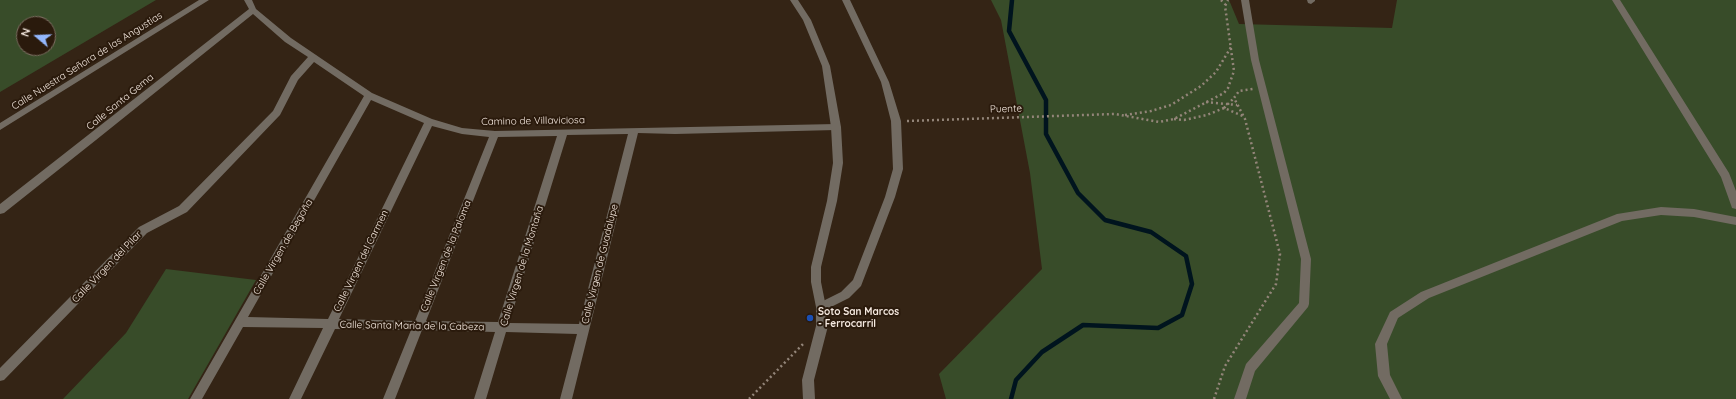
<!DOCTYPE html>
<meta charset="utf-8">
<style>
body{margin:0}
#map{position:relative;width:1736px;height:399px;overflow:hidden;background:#342415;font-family:Quicksand,sans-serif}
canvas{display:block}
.north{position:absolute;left:16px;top:16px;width:40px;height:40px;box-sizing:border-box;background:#2a1a0c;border:1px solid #7c6d61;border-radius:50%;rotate:289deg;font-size:11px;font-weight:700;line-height:16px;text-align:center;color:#f6eae1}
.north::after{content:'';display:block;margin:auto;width:14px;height:18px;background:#93b7fd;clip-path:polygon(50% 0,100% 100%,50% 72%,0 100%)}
</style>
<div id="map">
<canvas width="1736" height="399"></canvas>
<div class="north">N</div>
</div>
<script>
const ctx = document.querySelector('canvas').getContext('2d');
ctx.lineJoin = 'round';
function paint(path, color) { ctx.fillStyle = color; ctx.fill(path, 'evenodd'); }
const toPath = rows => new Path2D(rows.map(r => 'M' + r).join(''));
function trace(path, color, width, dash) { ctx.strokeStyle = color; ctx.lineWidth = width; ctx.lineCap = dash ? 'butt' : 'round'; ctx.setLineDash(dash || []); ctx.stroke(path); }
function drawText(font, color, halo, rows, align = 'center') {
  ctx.font = font + ' Quicksand,sans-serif'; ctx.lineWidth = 4; ctx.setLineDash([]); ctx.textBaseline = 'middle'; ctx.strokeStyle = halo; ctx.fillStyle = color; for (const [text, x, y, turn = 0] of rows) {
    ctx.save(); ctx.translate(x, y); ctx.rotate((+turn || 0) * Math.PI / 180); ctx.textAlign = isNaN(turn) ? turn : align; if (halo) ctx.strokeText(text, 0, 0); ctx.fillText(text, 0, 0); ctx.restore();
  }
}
const green = toPath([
 [0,0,156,0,0,92],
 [24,24,48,24,48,48,24,48],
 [991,0,1229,0,1239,24,1392,28,1397,0,1736,0,1736,399,946,399,939,374,1042,269,1030,173,1001,20],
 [166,269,256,280,188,399,63,399,126,333]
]);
const stream = toPath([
 [1011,399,1016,380,1042,352,1083,325,1158,328,1182,315,1192,284,1186,256,1151,232,1105,220,1078,193,1046,134,1046,100,1009,31,1012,0]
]);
const path = toPath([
 [1221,0,1225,4],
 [1206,102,1237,105],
 [1224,108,1234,98],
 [1125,115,1151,111,1171,105,1201,86,1216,72,1231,47],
 [1174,119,1184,120,1207,115,1224,108,1243,116],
 [907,121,1115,114,1159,122,1174,119,1224,93,1228,88,1234,71,1225,6,1228,0],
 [749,399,805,342],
 [1214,399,1225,366,1276,284,1280,254,1245,119,1234,98,1239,91,1253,89]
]);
const minor = toPath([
 [199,0,209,0,0,130,0,123,199,0],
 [244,0,252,0,256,9,291,38,372,93,432,119,462,128,495,131,836,124,841,127,836,130,675,134,638,133,572,399,560,399,577,334,506,332,486,399,474,399,495,332,422,330,395,399,383,399,411,330,335,329,301,399,289,399,323,328,243,327,202,399,190,399,364,96,314,62,298,80,280,115,187,212,147,233,4,380,0,381,0,368,139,227,179,206,273,111,291,76,308,57,285,42,253,14,96,140,4,213,0,214,0,204,249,9,244,0],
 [371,100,424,123,328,319,248,317,371,100],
 [432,126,462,134,489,137,415,321,339,319,432,126],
 [628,134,579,324,509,323,567,135,628,134],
 [557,136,498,322,426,321,498,137,557,136],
 [842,0,850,0,889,82,901,121,903,169,895,197,861,286,849,298,821,312,817,310,816,307,817,304,841,292,853,280,885,197,893,169,891,121,881,82,842,0],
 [1241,0,1249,0,1259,60,1311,259,1309,304,1308,307,1255,371,1246,399,1234,399,1246,364,1299,303,1301,259,1251,60,1241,0],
 [1307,0,1315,0,1315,1,1311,4,1308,3,1307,0],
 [1612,0,1620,0,1729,173,1736,191,1736,209,1732,208,1731,205,1721,177,1612,0],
 [1661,207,1694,209,1736,217,1736,225,1694,217,1661,215,1622,221,1429,298,1398,318,1387,344,1390,375,1402,399,1390,399,1378,376,1375,344,1390,312,1421,292,1617,214,1661,207]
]);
const tertiary = toPath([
 [790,0,798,0,811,20,830,66,841,127,843,163,837,201,821,267,821,282,826,307,828,326,814,380,815,399,803,399,802,380,816,326,816,307,811,282,811,267,827,201,833,163,831,127,822,66,803,20,790,0]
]);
const markers = [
 [810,318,4,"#1a4fb4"]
];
const streetNames = [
 ["Calle Nuestra Señora de las Angustias",87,61,-32],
 ["Calle Santa Gema",120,102,-39],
 ["Puente",1006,109,-2],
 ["Camino de Villaviciosa",533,121,-1],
 ["Calle Virgen de Begoña",283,247,-60],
 ["Calle Virgen de la Paloma",446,256,-68],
 ["Calle Virgen del Carmen",361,261,-64],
 ["Calle Virgen de Guadalupe",600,264,-76],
 ["Calle Virgen de la Montaña",522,266,-73],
 ["Calle Virgen del Pilar",107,267,-46],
 ["Calle Santa María de la Cabeza",412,326,1]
];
const poiNames = [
 ["Soto San Marcos",818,312],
 ["- Ferrocarril",818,324]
];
paint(green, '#384c29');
trace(stream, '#00141e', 4.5);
trace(path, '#938579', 2.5, [2, 3]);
paint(minor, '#726b62');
paint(tertiary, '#726b62');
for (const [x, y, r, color] of markers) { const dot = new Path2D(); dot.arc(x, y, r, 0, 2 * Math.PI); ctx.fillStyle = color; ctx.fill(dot); trace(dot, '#2a1a0c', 1.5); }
drawText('10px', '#f6eae1', '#2a1a0c', streetNames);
drawText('bold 10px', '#f6eae1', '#2a1a0c', poiNames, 'left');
</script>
